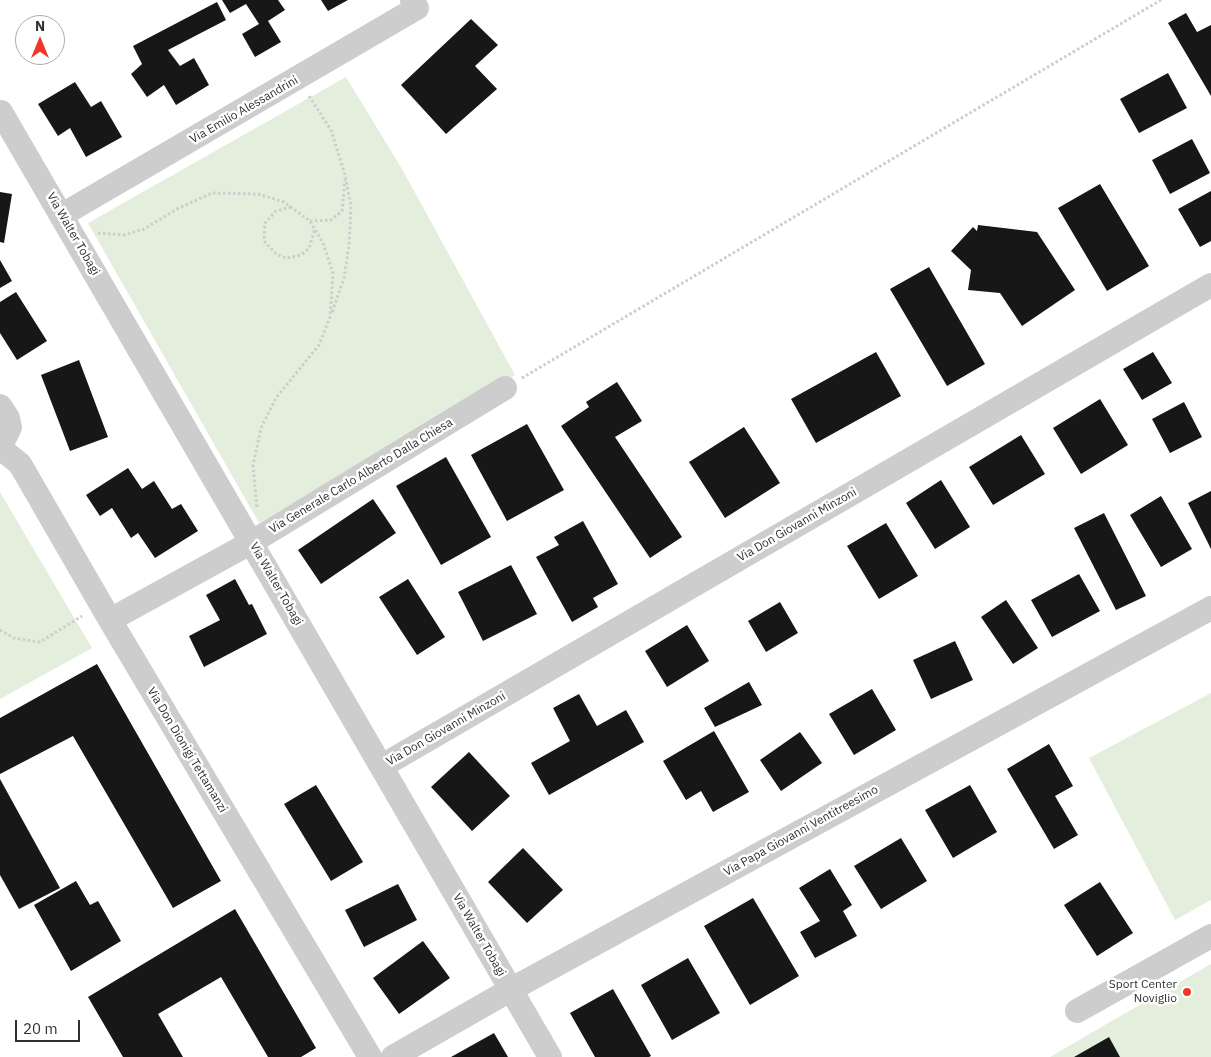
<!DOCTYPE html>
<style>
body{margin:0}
#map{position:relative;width:1211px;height:1057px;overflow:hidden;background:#fff;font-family:"IBM Plex Sans",sans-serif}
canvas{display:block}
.north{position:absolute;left:15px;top:15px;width:50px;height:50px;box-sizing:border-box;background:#fff;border:1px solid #acacac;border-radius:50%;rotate:0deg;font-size:14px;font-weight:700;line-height:20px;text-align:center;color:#303030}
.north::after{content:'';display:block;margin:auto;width:18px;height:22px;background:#f0372a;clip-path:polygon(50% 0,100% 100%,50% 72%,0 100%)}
.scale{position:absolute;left:15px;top:1020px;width:65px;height:22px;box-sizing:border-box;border:2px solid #303030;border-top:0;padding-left:6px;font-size:15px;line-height:18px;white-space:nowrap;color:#303030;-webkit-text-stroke:4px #fff;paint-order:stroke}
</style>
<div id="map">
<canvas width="1211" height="1057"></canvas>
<div class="north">N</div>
<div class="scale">20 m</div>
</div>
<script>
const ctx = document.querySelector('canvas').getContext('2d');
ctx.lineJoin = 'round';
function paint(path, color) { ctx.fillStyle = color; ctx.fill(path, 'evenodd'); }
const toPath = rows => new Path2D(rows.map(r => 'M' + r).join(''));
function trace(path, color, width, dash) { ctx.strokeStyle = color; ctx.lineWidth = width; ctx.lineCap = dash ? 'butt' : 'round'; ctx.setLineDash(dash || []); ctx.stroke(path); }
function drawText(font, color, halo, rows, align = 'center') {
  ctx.font = font + ' "IBM Plex Sans",sans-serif'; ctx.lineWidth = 5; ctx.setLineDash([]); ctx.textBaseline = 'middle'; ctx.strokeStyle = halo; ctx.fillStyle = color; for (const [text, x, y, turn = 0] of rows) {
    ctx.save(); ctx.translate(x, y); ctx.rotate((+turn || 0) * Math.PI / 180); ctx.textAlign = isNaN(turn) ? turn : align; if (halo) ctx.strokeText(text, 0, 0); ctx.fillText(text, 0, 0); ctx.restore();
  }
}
const green = toPath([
 [346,77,402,169,515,375,259,523,88,223],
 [0,492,92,648,0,699],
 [1211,693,1211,900,1175,920,1089,758],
 [1211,964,1211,1057,1050,1057,1115,1019]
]);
const building = toPath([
 [222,0,278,0,285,10,268,21,281,42,255,57,242,34,259,24,246,4,230,13],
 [321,0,348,0,328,11],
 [217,2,226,20,168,50,180,66,194,58,209,85,176,105,164,85,147,97,131,74,142,64,133,46],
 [1186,13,1197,32,1211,25,1211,96,1168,23],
 [471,19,498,45,475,66,497,89,446,134,401,85],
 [1168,73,1187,108,1139,133,1120,99],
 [75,82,91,107,101,101,122,137,86,157,70,128,58,136,38,104],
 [1192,139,1210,173,1170,194,1152,160],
 [1100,184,1149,266,1107,291,1058,208],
 [1211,191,1211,241,1200,247,1178,209],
 [0,192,12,194,4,243,0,242],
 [978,225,1037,232,1075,290,1022,326,1000,293,968,290,971,270,951,251,973,227,977,231],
 [0,260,12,281,0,288],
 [929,267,985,364,947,386,890,289],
 [16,292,47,341,17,360,0,333,0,302],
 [876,352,901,396,816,443,791,399],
 [1153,352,1172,383,1142,400,1123,369],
 [79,360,108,437,70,451,41,375],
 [617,382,642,421,615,437,682,537,650,558,561,426,589,407,586,402],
 [1100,399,1128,445,1081,474,1053,428],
 [1184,402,1202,437,1170,453,1152,419],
 [527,424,564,490,507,521,471,455],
 [744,427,780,483,725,518,689,462],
 [1021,435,1045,474,993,505,969,467],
 [446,457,491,537,441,565,396,486],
 [128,468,142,489,154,481,172,509,181,504,198,531,155,558,138,533,131,538,112,508,100,516,86,495],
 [941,480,970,527,935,549,906,503],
 [1211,491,1211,549,1188,503],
 [1161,496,1192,549,1161,567,1130,515],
 [373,499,396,533,321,584,298,550],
 [1104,513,1146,596,1116,610,1074,528],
 [583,521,618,584,593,598,598,607,572,622,536,557,559,545,554,537],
 [886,523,918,576,879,599,847,546],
 [511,565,537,614,483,641,458,592],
 [1079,574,1100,611,1052,637,1031,600],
 [235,579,249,605,252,604,267,634,204,667,189,636,220,620,206,595],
 [408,579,445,637,417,655,379,597],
 [1006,600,1038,648,1013,664,981,617],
 [780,602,798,633,766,652,748,621],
 [687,625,709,661,667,687,645,651],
 [955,641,973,680,931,699,913,660],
 [97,664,221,881,173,908,73,736,0,774,0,718],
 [749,682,762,705,715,727,704,708],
 [872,689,896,730,854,755,829,714],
 [579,694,597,726,626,710,644,742,549,795,531,763,570,741,553,708],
 [714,731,749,792,713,812,701,791,686,800,663,761],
 [800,732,822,763,781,791,760,760],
 [1049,744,1073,786,1055,796,1078,835,1054,849,1007,769],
 [469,752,510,796,472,831,431,787],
 [0,779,60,888,19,909,0,875],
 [316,785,363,862,331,881,284,804],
 [970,785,997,832,953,858,925,810],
 [901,838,927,881,881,909,854,866],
 [523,848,563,890,527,923,488,882],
 [830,869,852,905,843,911,857,936,815,958,800,932,820,921,799,888],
 [76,881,90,905,98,901,121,941,71,971,34,905],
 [1100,882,1133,933,1097,956,1064,905],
 [398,884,417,920,364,947,345,910],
 [753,898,799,976,750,1005,704,926],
 [235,909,316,1048,301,1057,268,1057,221,977,158,1014,183,1057,123,1057,88,997],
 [423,941,450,978,399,1014,373,978],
 [688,958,720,1013,672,1040,641,985],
 [613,989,651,1056,649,1057,595,1057,570,1013],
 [494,1033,508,1057,451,1057],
 [1109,1037,1120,1057,1074,1057]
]);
const path = toPath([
 [309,96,331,130,345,175,351,206,349,246,344,278,332,313],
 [291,207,276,211,265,223,264,241,276,254,286,258,301,255,309,248,315,229],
 [310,221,331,220,342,211,345,180],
 [98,233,124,235,144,229,179,208,212,193,258,194,284,202,310,221,323,243,333,273,330,317,319,345,276,398,261,428,253,466,257,508],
 [522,378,1161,0],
 [0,630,14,638,40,642,82,616]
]);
const minor = toPath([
 [1,112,550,1057],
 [62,215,417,8,412,0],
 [0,406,8,418,10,427,0,448],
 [0,448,20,464,110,620,370,1057],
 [110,620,252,542,505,388],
 [382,766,1211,285],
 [1077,1011,1211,936],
 [393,1057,510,990,1211,608]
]);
const markers = [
 [1187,992,5,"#f0372a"]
];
const streetNames = [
 ["Via Emilio Alessandrini",244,110,-30],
 ["Via Walter Tobagi",73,234,60],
 ["Via Generale Carlo Alberto Dalla Chiesa",361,476,-31],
 ["Via Don Giovanni Minzoni",797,525,-30],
 ["Via Walter Tobagi",276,584,60],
 ["Via Don Giovanni Minzoni",446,729,-30],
 ["Via Don Dionigi Tettamanzi",187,750,59],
 ["Via Papa Giovanni Ventitreesimo",801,831,-29],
 ["Via Walter Tobagi",479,935,60]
];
const poiNames = [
 ["Sport Center",1177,985],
 ["Noviglio",1177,999]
];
paint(green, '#e4eedd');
paint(building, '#171717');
trace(path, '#cdcdcd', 3, [2.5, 2.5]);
trace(minor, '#cdcdcd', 24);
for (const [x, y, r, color] of markers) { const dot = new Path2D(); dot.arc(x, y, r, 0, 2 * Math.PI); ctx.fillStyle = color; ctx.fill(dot); trace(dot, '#fff', 2); }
drawText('12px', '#303030', '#fff', streetNames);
drawText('12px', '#303030', '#fff', poiNames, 'right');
</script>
